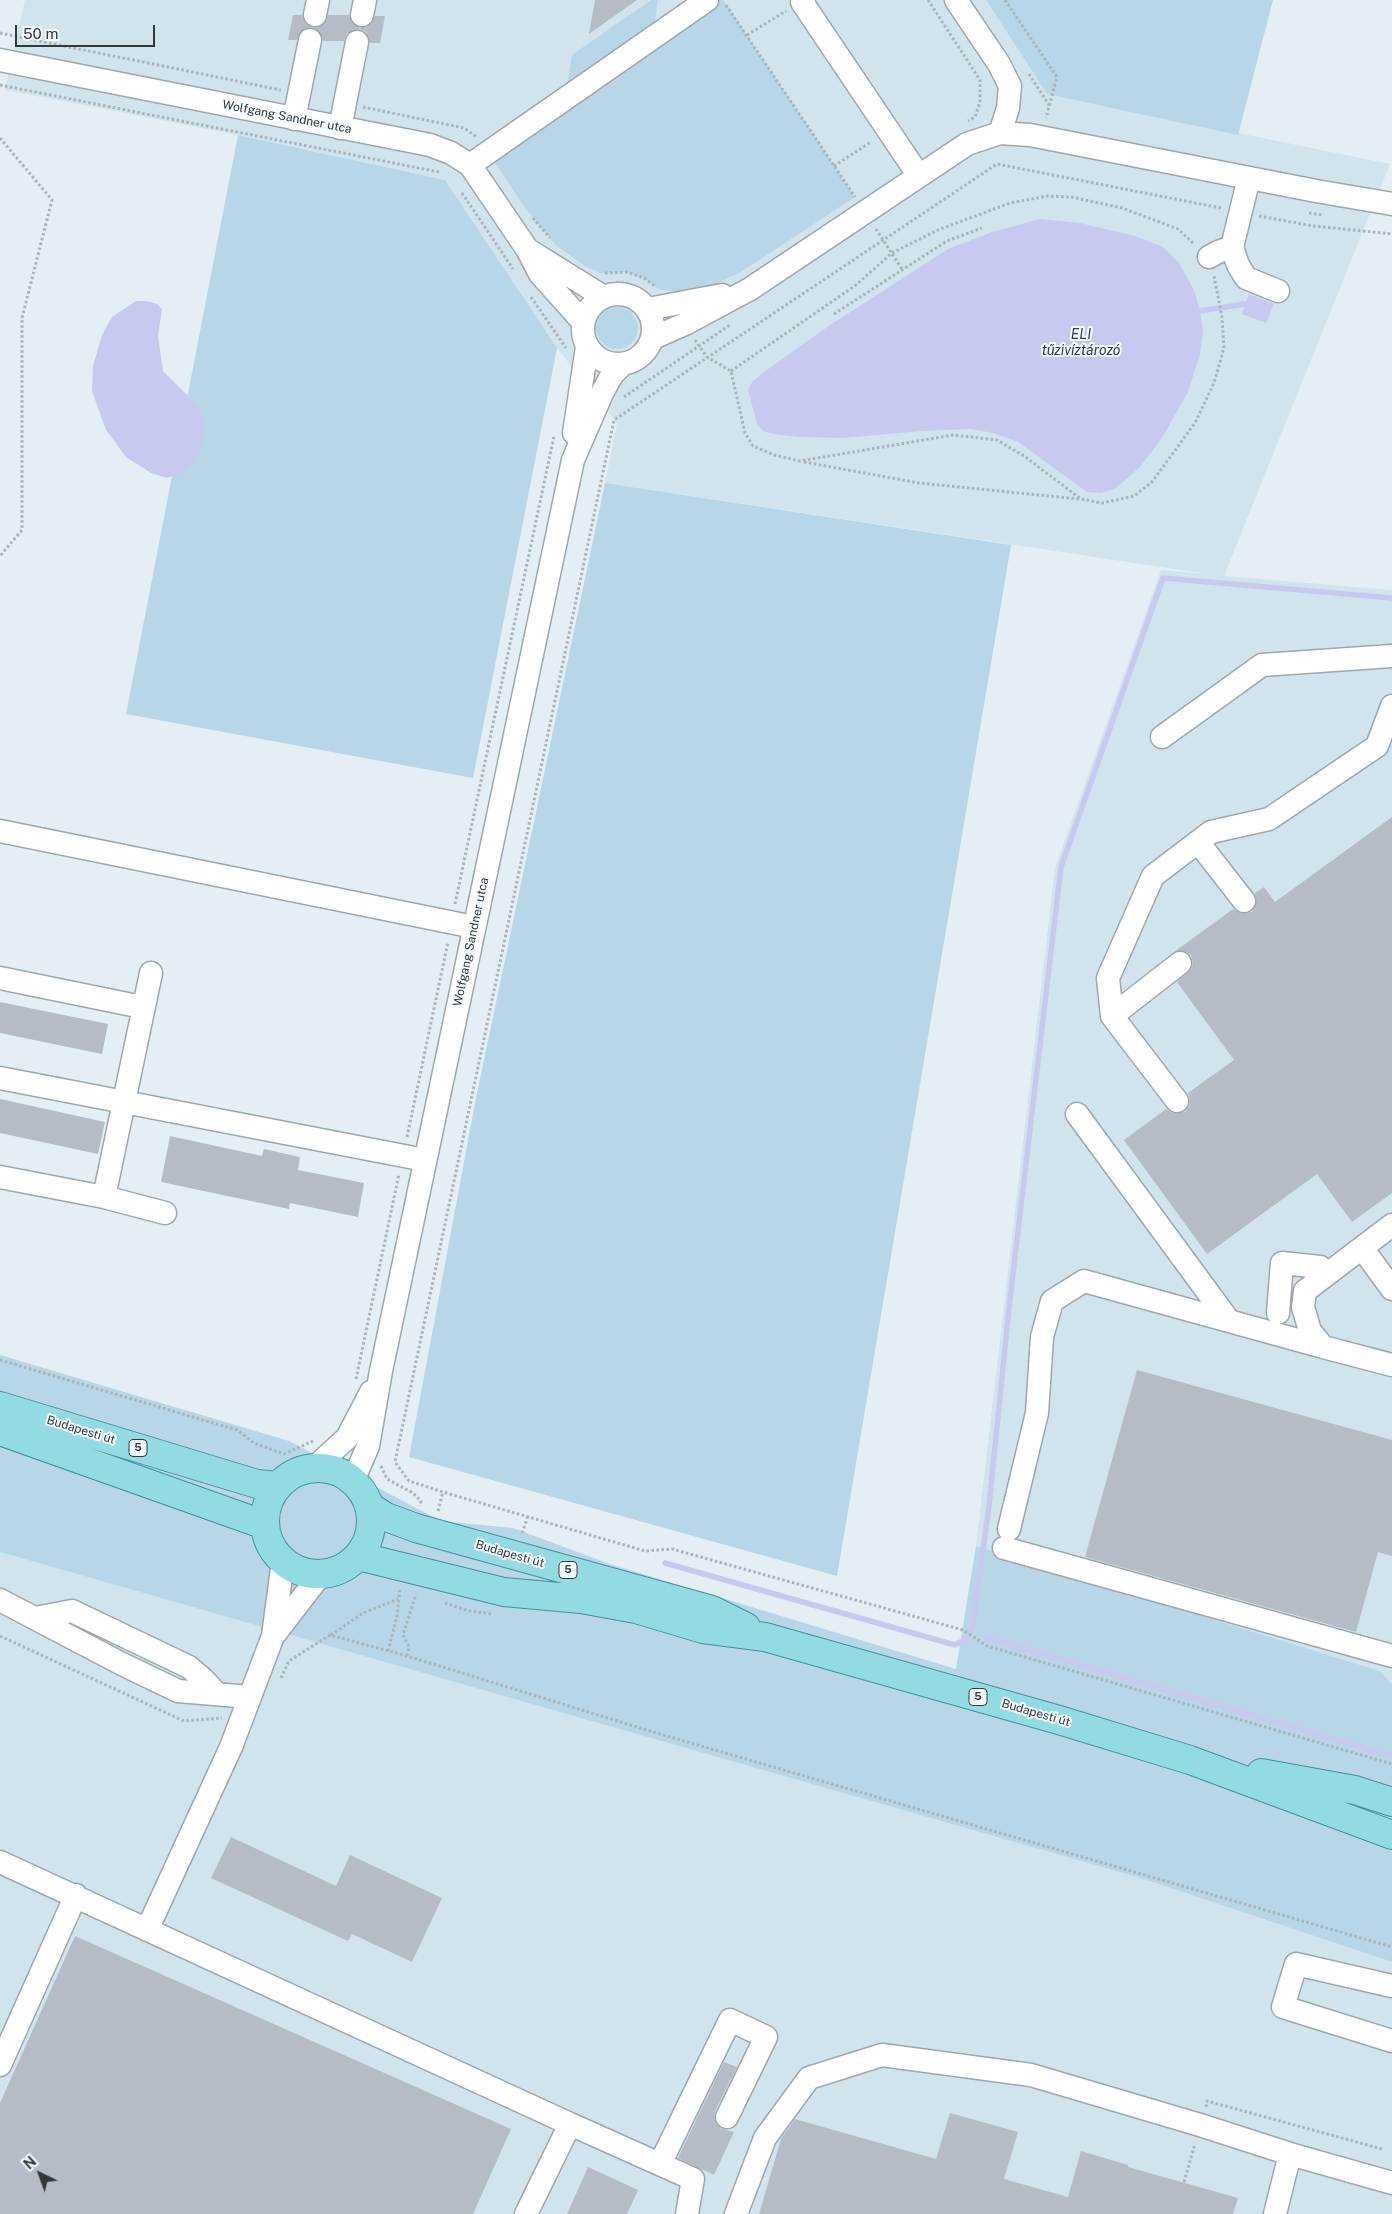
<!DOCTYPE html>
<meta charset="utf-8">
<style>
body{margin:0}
#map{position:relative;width:1392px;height:2214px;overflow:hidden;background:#e3eff5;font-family:"Public Sans",sans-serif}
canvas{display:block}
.north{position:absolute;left:15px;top:2149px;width:50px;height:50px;-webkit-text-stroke:4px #f4fbff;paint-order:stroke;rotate:318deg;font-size:14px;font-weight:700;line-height:20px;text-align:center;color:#34383b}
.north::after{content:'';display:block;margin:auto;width:18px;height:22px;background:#34383b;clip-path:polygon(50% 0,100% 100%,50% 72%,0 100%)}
.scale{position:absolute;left:15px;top:25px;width:140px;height:22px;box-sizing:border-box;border:2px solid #34383b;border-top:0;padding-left:6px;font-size:15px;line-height:18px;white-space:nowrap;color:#34383b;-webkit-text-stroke:4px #f4fbff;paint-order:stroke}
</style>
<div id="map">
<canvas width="1392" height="2214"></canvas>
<div class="north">N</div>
<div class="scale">50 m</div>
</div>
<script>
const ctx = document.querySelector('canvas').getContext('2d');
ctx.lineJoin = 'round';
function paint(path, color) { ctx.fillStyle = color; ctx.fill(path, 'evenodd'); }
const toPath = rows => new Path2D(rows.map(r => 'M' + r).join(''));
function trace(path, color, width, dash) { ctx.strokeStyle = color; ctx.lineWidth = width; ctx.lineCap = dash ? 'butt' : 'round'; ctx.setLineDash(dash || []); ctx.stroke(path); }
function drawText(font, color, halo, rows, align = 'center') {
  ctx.font = font + ' "Public Sans",sans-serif'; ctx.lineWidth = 4; ctx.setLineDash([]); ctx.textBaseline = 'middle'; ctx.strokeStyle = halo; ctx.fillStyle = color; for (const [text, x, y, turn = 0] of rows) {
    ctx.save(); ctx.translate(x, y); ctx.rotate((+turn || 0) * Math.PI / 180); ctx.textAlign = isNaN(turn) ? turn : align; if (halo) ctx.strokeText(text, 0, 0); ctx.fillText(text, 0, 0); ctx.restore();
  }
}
const built = toPath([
 [25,0,986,0,1047,94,1390,164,1224,576,1392,590,1392,1684,1380,1671,976,1546,1055,868,1161,570,1207,574,605,483,617,423,557,348,445,180,238,135,5,90],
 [0,1552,1144,1879,1392,1962,1392,2214,0,2214]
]);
const green = toPath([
 [651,0,658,0,654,28,567,87,572,55],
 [707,0,723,0,855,197,741,272,711,286,679,292,659,289,644,278,626,272,600,273,585,266,556,245,525,208,488,152],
 [986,0,1273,0,1238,135,1047,94],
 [238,135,445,180,557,348,473,778,126,714],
 '596 328a21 21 0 1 1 42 0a21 21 0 1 1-42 0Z',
 [605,483,1011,545,837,1576,409,1457,476,1098],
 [0,1355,289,1441,441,1521,513,1528,610,1564,956,1669,976,1546,1380,1671,1392,1684,1392,1962,1144,1879,0,1552]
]);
const water = toPath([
 [1040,219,1080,223,1135,236,1163,247,1179,263,1194,290,1200,311,1203,330,1200,354,1188,392,1162,438,1140,467,1116,488,1101,493,1087,492,1018,442,993,433,971,429,923,431,842,438,799,437,773,434,763,431,757,424,748,390,752,382,764,372,830,325,948,249,992,232],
 [1249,294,1274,304,1266,323,1242,314],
 [136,301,146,301,157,304,162,309,158,336,163,371,197,405,204,420,204,440,194,461,182,473,167,478,151,473,126,457,106,430,92,391,93,366,102,335,112,317]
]);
const stream = toPath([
 [1200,311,1245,304],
 [665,1563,955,1645,966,1639,973,1624,989,1506,1009,1308,1061,867,1163,578,1392,598],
 [986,1637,1392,1756]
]);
const building = toPath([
 [595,0,637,0,589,34],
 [293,15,302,15,306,24,311,27,301,31,297,40,288,40],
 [328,15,349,15,353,24,360,28,371,24,375,16,385,16,380,43,370,43,366,32,359,29,347,33,344,41,323,41,319,31,314,28,324,24],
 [1392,817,1392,1193,1352,1222,1317,1174,1207,1254,1124,1140,1166,1109,1172,1113,1185,1112,1189,1106,1190,1099,1188,1093,1234,1060,1177,982,1192,968,1193,962,1191,955,1184,951,1174,952,1233,909,1240,913,1252,912,1256,905,1255,893,1264,887,1275,902],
 [0,1002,108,1024,102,1054,0,1033],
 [0,1099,105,1122,98,1154,0,1133],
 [170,1136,262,1156,264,1149,300,1157,298,1170,364,1183,358,1217,290,1203,289,1209,161,1182],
 [1137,1370,1392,1440,1392,1556,1378,1552,1356,1632,1085,1557],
 [231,1837,336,1886,350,1855,442,1898,412,1962,352,1934,348,1941,211,1878],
 [75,1936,511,2129,473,2214,0,2214,0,2103],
 [724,2062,737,2067,715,2111,714,2118,721,2129,734,2132,714,2175,678,2158],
 [950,2113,1018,2132,1004,2179,1068,2197,1081,2151,1128,2165,1128,2167,1238,2198,1233,2214,759,2214,781,2139,795,2119,936,2159],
 [588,2167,638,2190,627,2214,567,2214]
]);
const path = toPath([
 [928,0,980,80,980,102,975,117,968,121],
 [1005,0,1057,77,1046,118],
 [726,5,855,197],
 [0,33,281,90],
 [747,35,786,11],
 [1029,74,1049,105],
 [0,85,439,172],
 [363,107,464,128,477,137],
 [0,138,52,200,22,318,22,530,0,556],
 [834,166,871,142],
 [462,193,513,269],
 [1221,208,997,164,614,420,395,1462,409,1481,443,1492,645,1551,672,1549,963,1630,987,1646,1392,1764],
 [1309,213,1323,215],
 [1259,216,1313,226,1392,234],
 [533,218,550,238],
 [876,229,902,269],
 [605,273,626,272,644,278,655,286],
 [531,297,566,348],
 [834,314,947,241,982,228],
 [695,340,707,357,731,371,745,433,753,446,774,455,800,461,953,435,997,440,1024,456,1081,499,1102,503,1134,496,1152,482,1195,423,1214,383,1224,348,1222,317,1214,276],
 [731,371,856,285,892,253,938,230,1010,203,1048,196,1071,197,1122,208,1178,229,1194,244],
 [624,397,730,325],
 [804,462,919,483,1080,499],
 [455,904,554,436],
 [407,1137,448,942],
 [0,1360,237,1430,254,1443,284,1454,313,1441],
 [356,1379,399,1174],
 [381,1466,387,1479,413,1493,421,1501,420,1506],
 [438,1511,443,1492],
 [522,1533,528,1516],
 [445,1603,469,1611,493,1614],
 [331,1635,363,1613,398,1599],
 [0,1636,184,1721,222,1718],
 [388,1651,397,1616,400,1588],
 [407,1656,409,1647,403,1635,416,1594],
 [281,1678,289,1661,330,1635,407,1656,653,1732,1392,1947],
 [1206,2107,1207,2101,1382,2149],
 [1184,2182,1195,2144]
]);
const minor = toPath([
 [804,0,802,2,919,176],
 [956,0,999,64,1010,86,1008,108,1000,133],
 [315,15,318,0],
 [362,15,365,0],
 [0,60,430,145,451,153,470,165,527,249,540,274,583,322],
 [294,119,310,40],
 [340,128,357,42],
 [470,165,707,0],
 [1232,247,1238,265,1246,278,1278,291],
 [530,251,604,297],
 [1209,257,1218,252,1232,247,1249,178],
 '583 329a35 35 0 1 1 70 0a35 35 0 1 1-70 0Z',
 [648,309,722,295],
 [653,338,685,324,750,289,967,144,1000,133,1030,135,1316,191,1392,204],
 [574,433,587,347],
 [1162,737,1262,665,1392,656],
 [0,831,474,927],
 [1198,842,1244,901],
 [0,978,142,1007],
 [1112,1016,1180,963],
 [0,1078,425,1160],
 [1177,1101,1112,1016,1108,978,1153,876,1211,832,1269,819,1377,746,1392,706],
 [1077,1114,1229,1321],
 [0,1177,104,1197,165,1213],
 [104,1197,151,973],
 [1392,1225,1305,1291,1303,1307,1310,1331,1323,1347,1392,1365],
 [1362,1248,1392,1289],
 [1278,1313,1282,1263,1320,1267,1326,1275],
 [314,1468,347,1438,371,1392],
 [353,1481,368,1446,381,1371,573,460,603,391,612,375,623,364],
 [1009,1529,1037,1413,1042,1337,1052,1301,1084,1281,1323,1347],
 [1004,1548,1392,1656],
 [0,1600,122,1664,178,1691,250,1697],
 [35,1618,72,1611,189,1667,203,1679,216,1693],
 [274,1635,321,1574],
 [0,1862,570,2124,526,2214],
 [147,1930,231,1747,273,1636,283,1561],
 [1392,1986,1296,1964,1283,2007,1392,2041],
 [0,2065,76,1895],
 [570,2124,693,2179,687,2214],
 [660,2164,730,2020,766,2037,727,2117],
 [736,2214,765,2138,809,2078,882,2055,1031,2075,1200,2125,1290,2154,1392,2183],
 [1275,2214,1290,2154]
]);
const major = toPath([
 [0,1406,257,1484,278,1486],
 [0,1431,265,1525],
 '265 1521a53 53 0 1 1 106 0a53 53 0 1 1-106 0Z',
 [370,1507,386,1517,416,1528,712,1610,746,1627],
 [358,1556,504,1592,581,1599,636,1609,703,1629,765,1637,1059,1720,1190,1760,1392,1835],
 [1261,1773,1355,1790,1392,1802]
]);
const shields = [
 [138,1448,18],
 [568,1570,18],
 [978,1697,18]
];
const shieldNames = [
 ["5",138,1448],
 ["5",568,1570],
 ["5",978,1697]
];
const streetNames = [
 ["Wolfgang Sandner utca",287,117,11],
 ["Wolfgang Sandner utca",471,942,-78],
 ["Budapesti út",81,1430,17],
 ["Budapesti út",510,1554,16],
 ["Budapesti út",1036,1713,16]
];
const waterNames = [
 ["ELI",1081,335],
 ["tűzivíztározó",1081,351]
];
paint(built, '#d1e4ee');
paint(green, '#b7d6e7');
paint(water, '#c7caee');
trace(stream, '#c7caee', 5.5);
paint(building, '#b5bcc5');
trace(minor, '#9ca8ad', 25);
trace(major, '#42929c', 30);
trace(path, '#a9b3b8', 3, [2.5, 2.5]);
trace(minor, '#fff', 22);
trace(major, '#92dbe3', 28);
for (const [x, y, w] of shields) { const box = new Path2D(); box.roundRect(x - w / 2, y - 8.5, w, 17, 4); ctx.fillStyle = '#f4fbff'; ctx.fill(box); trace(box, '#34383b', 1); }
drawText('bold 11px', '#34383b', null, shieldNames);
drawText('12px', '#34383b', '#f4fbff', streetNames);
drawText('italic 14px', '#333261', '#f4fbff', waterNames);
</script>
